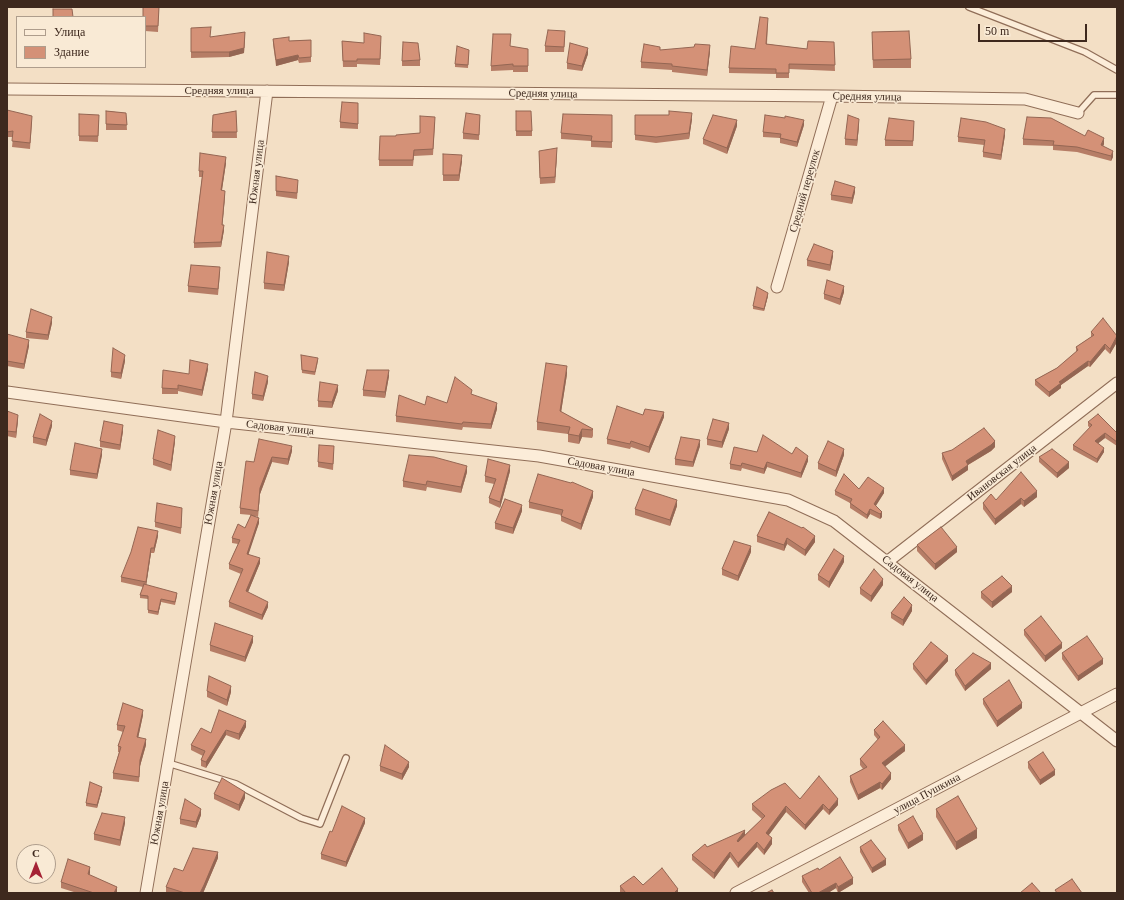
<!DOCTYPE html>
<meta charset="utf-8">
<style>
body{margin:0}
#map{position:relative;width:1124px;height:900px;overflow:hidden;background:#f3dfc5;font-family:"Times New Roman",serif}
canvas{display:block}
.frame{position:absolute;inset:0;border:8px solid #3e291e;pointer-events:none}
.legend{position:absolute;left:16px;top:16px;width:130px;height:52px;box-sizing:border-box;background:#f9ead5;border:1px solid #ae9d8c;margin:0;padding:5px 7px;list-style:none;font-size:12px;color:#3e291e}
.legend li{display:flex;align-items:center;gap:8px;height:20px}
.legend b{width:20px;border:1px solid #ae9d8c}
.north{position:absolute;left:16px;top:844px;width:40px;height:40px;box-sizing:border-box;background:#f9ead5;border:1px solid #ae9d8c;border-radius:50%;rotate:0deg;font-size:11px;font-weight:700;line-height:16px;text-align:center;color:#3e291e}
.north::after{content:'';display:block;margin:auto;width:14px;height:18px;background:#a52235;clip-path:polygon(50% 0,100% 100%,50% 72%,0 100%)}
.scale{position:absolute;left:978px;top:24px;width:109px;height:18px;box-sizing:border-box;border:2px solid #3e291e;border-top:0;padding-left:5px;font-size:12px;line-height:14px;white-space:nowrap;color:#3e291e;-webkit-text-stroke:3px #f9ead5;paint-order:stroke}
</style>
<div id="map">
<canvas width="1124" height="900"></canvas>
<div class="frame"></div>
<ul class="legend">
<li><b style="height:5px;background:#fcedd9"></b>Улица</li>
<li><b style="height:11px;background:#d49177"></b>Здание</li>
</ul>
<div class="north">С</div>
<div class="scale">50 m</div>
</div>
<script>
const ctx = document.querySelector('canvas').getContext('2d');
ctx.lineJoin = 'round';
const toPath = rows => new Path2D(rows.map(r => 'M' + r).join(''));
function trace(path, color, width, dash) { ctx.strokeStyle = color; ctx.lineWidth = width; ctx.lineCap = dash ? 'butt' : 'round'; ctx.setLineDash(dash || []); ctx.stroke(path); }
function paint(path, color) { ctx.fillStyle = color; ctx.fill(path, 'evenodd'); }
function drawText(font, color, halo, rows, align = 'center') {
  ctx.font = font + ' "Times New Roman",serif'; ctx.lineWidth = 3; ctx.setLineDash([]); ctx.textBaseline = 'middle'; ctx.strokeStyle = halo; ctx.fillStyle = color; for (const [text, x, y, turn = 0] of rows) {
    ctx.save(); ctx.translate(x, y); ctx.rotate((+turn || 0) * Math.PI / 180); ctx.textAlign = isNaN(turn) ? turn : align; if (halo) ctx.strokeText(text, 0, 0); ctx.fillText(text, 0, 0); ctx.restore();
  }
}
const service = toPath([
 [969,7,1085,52,1117,70],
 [1078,113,1094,95,1117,95],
 [168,763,236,784,301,818,320,824,346,758]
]);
const minor = toPath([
 [7,89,832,96,1025,99,1078,113],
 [777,287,832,96],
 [7,392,226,422,539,456,788,500,834,521,1117,741],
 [887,562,1117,383],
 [146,893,226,422,267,91],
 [736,893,1117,694]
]);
const wall = toPath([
 [159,7,158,32,145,31,145,17],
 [768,23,767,44,807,49,834,42,835,71,789,69,789,78,776,78,776,74,729,73,729,68,755,49],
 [191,28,211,37,245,38,244,53,229,57,191,58],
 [565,36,564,52,545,52,545,46],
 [273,39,289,41,311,40,311,62,299,63,298,60,276,66,273,44],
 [342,41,364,43,381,42,380,65,357,64,357,67,343,67],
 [872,41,911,59,911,68,873,68],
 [511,47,528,49,528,72,513,72,513,70,491,71,491,66],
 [469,50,468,68,455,67,455,64],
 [660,50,710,51,707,76,672,72,672,70,641,68,641,62],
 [588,54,582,71,567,69,567,63],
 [420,60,420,66,402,66,402,61],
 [358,103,358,129,340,128,340,122],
 [7,110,32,122,30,149,12,147,13,137,7,137],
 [106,111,126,113,127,130,106,130],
 [236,111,237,138,212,138,213,115],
 [516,111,532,131,532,136,516,136],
 [79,114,99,120,98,142,79,141],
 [480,115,479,140,463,139,463,133],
 [612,115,612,148,591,147,591,141,561,139,561,133],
 [635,115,692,119,689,139,656,143,635,140],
 [435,122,433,155,414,156,413,166,379,166,379,160,396,136,420,133],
 [804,125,797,147,780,143,780,138,763,137,763,132],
 [859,125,857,146,845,145,845,139],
 [737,126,727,154,703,144,703,139],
 [914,126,913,146,885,146,885,140],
 [1005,135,1001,160,983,157,983,152,984,145,958,142,958,137],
 [1085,136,1104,144,1103,146,1113,157,1111,161,1077,152,1053,150,1053,146,1023,145,1023,139],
 [539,151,557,154,555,183,540,184],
 [443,154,462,161,459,181,443,181],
 [226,163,222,190,225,196,222,225,224,230,221,247,194,248,194,243,202,177,199,177,199,171],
 [276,176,298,185,297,199,276,196],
 [855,192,852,204,831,200,831,195],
 [833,256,830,271,807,266,807,260],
 [289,262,284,291,264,289,264,283],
 [220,273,218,295,188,292,188,286],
 [844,292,840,305,824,299,824,294],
 [768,296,764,311,753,309,753,306],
 [52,323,48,340,26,338,26,332],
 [1091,332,1117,336,1117,342,1110,354,1105,349,1090,367,1088,366,1061,385,1061,388,1049,397,1035,385,1035,380,1057,368,1076,352,1076,347,1091,337],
 [7,334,29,346,24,369,7,366],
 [301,355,318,361,315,375,302,373],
 [125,361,121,379,111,377,111,372],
 [208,369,202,396,178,391,178,394,162,394,162,388,189,374],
 [567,374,561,412,593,429,593,436,592,438,582,437,579,444,568,442,568,434,537,430,537,422],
 [389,376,385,398,363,396,363,390],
 [268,382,263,401,252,399,252,394],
 [338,391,332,408,318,407,318,401],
 [472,395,497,409,491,429,463,427,462,430,396,422,396,416,425,405,447,403],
 [7,411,18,420,16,438,7,436],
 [643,415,664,417,649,453,631,447,630,449,607,444,607,439],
 [1088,422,1117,433,1117,446,1105,438,1098,443,1104,452,1097,463,1073,450,1073,445,1090,428,1088,426],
 [52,426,46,446,33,443,33,437],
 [729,429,722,448,707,445,707,439],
 [123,431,120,450,100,447,100,441],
 [175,441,171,471,153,465,153,459],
 [700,446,693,467,675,465,675,459],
 [995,447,991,451,968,465,968,470,952,481,942,459,942,453],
 [292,451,288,465,272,462,260,494,258,517,255,516,259,523,248,554,260,563,248,592,268,607,262,620,229,607,229,602,241,574,229,569,229,564,238,544,232,543,232,538,245,528,251,515,240,514,240,508,254,462],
 [334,452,333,470,318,467,318,462],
 [757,452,792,454,808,461,801,478,767,467,764,474,742,468,741,471,730,469,730,464],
 [102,455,97,479,70,475,70,470],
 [844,455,836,477,818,469,818,463],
 [1039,457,1069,468,1057,478,1039,462],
 [510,471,500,508,489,503,489,498,494,484,485,482,485,476],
 [467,472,461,493,427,487,426,491,403,487,403,481],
 [859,489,884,493,875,506,882,512,882,517,880,519,870,514,867,519,850,508,850,503,835,495,835,491],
 [593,497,581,530,561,521,561,515,529,508,529,502],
 [1037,497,1024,507,1021,504,995,525,983,509,983,503,996,500],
 [677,506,670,526,635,515,635,509],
 [182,508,181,534,155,527,155,522],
 [522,511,513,534,495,529,495,523],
 [769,512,815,542,805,556,787,544,784,551,757,542,757,536],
 [158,536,154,553,151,553,146,585,177,596,175,605,161,602,158,615,148,613,148,599,140,598,140,595,143,587,121,582,121,577],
 [917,545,957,552,935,570,917,551],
 [751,552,738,581,722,575,722,569],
 [844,562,829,588,818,580,818,575],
 [883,585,871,602,860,594,860,588],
 [981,592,1012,592,992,608,981,598],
 [912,611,903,626,891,618,891,613],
 [1024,630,1062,648,1045,662,1024,635],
 [253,642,245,662,210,651,210,645],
 [1062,653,1103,664,1078,681,1062,659],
 [948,661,926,685,913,669,913,664],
 [991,669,965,691,955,675,955,670],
 [207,691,231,692,227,706,207,697],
 [983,699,1022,708,997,727,983,704],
 [143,715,138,738,146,745,140,766,139,782,113,779,113,773,119,752,118,752,118,746,123,732,117,730,117,725],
 [246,727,239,740,226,735,206,768,201,766,201,760,203,756,191,750,191,745,211,733],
 [874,730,905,751,885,766,891,779,882,790,880,788,858,800,850,782,850,776,863,769,860,765,860,759,878,740,874,735],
 [1028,762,1055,775,1040,785,1028,768],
 [380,766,409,767,402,780,380,771],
 [102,790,97,808,86,806,86,803],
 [214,794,245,798,239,811,214,799],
 [800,799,838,805,829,815,823,809,805,830,786,812,768,835,772,844,764,855,757,847,738,868,730,857,714,879,692,860,692,855,707,847,745,835,762,819,752,810,752,804],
 [936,809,977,838,956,850,936,817],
 [201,815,196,828,180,824,180,819],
 [125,823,120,846,94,840,94,834],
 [365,823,346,867,321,859,321,854,332,832],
 [898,825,923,840,908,849,898,830],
 [860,847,886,865,872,873,860,852],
 [218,858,203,893,166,893,166,887,183,871],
 [819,870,853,884,838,893,836,888,828,893,809,893,802,882,802,876],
 [90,873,89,875,117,887,117,893,77,893,61,888,61,882],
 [643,885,678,893,621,893,620,892,620,886]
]);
const shadedWall = toPath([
 [245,32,244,53,229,57,229,52],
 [710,45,710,51,707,76,707,70],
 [588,48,588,54,582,71,582,66],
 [298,55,298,60,276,66,276,60],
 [692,113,692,119,689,139,689,133],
 [859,119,859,125,857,146,857,140],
 [737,120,737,126,727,154,727,148],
 [804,120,804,125,797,147,797,142],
 [1005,129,1005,135,1001,160,1001,155],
 [1104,138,1104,144,1101,151,1101,145],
 [557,148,557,154,555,183,555,177],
 [1113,151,1113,157,1111,161,1111,156],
 [462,155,462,161,459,181,459,175],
 [226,157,226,163,221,196,221,190],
 [855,187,855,192,852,204,852,198],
 [225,191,225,196,222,230,222,225],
 [224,225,224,230,221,247,221,242],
 [833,251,833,256,830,271,830,265],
 [289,256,289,262,284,291,284,285],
 [844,286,844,292,840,305,840,299],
 [768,293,768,296,764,311,764,309],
 [52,317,52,323,48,340,48,335],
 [1117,337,1117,342,1110,354,1110,349],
 [29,340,29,346,24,369,24,364],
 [1105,344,1105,349,1090,367,1090,362],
 [125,355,125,361,121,379,121,373],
 [1088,361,1088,366,1061,385,1061,388,1049,397,1049,392,1059,382],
 [208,364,208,369,202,396,202,390],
 [567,366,567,374,560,419,560,411],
 [389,370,389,376,385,398,385,392],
 [268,376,268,382,263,401,263,396],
 [338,385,338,391,332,408,332,402],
 [497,403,497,409,491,429,491,424],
 [664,412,664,417,649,453,649,447],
 [18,415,18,420,16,438,16,432],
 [52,421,52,426,46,446,46,440],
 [729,423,729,429,722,448,722,442],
 [123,425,123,431,120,450,120,445],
 [582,429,582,437,579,444,579,436],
 [1105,433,1105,438,1095,446,1095,441],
 [175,436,175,441,171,471,171,465],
 [700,440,700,446,693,467,693,462],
 [995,441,995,447,991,451,966,466,966,461],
 [292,446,292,451,288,465,288,459],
 [1104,448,1104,452,1097,463,1097,459],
 [102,449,102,455,97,479,97,474],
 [844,449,844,455,836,477,836,471],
 [808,456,808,461,801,478,801,473],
 [272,457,272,462,260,494,258,517,260,488],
 [767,462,767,467,764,474,764,469],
 [1069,462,1069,468,1057,478,1057,473],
 [510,465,510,471,500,508,500,502],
 [968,465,968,470,952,481,952,476],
 [467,466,467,472,461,493,461,487],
 [884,488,884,493,874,509,874,504],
 [593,491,593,497,581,530,581,524],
 [1037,491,1037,497,1024,507,1024,501],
 [1021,498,1021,504,995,525,995,519],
 [677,500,677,506,670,526,670,520],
 [522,505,522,511,513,534,513,528],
 [870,509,870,514,867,519,867,515],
 [882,512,882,517,880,519,880,514],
 [259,518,259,523,247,559,247,554],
 [158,531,158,536,154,553,154,548],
 [815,536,815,542,805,556,805,550],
 [787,538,787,544,784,551,784,545],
 [751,546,751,552,738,581,738,576],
 [957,547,957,552,935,570,935,564],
 [151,548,151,553,146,587,146,582],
 [844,556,844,562,829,588,829,582],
 [260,558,260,563,246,597,246,591],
 [883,579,883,585,871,602,871,596],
 [1012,586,1012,592,992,608,992,602],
 [161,599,161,602,158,615,158,612],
 [268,602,268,607,262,620,262,615],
 [912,605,912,611,903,626,903,620],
 [253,636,253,642,245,662,245,657],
 [1062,643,1062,648,1045,662,1045,656],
 [948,656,948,661,926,685,926,680],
 [1103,659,1103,664,1078,681,1078,676],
 [991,663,991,669,965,691,965,686],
 [231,686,231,692,227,706,227,700],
 [1022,703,1022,708,997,727,997,721],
 [143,710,143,715,137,743,137,737],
 [246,721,246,727,239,740,239,734],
 [226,730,226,735,206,768,206,762],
 [146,739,146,745,140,766,139,782,140,760],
 [905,745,905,751,882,769,882,763],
 [409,762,409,767,402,780,402,774],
 [1055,770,1055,775,1040,785,1040,780],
 [891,773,891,779,882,790,882,784],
 [880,782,880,788,858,800,858,795],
 [102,787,102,790,97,808,97,805],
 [245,792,245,798,239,811,239,805],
 [838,799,838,805,829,815,829,810],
 [823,804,823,809,805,830,805,825],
 [786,806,786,812,766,839,766,833],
 [201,809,201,815,196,828,196,822],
 [125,817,125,823,120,846,120,840],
 [365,818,365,823,346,867,346,862],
 [977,829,977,838,956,850,956,842],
 [745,830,745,835,737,846,737,841],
 [923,834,923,840,908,849,908,843],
 [772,838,772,844,764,855,764,850],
 [757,842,757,847,738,868,738,863],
 [218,852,218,858,204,891,203,893,200,893],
 [730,852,730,857,714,879,714,873],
 [886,859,886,865,872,873,872,868],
 [90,867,90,873,88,880,88,874],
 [853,878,853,884,838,893,838,887],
 [836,883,836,888,828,893,818,893],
 [117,887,117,893,114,893],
 [678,889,678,893,674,893]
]);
const building = toPath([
 [143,7,159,7,158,26,145,26,145,17,143,17,143,7],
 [53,9,72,9,73,17,53,17,53,9],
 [760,17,768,18,766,44,807,49,808,41,834,42,835,65,789,64,789,73,776,73,776,69,729,68,731,46,755,49,760,17],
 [211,27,210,37,245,32,244,48,229,52,191,52,191,28,211,27],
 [548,30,565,31,564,47,545,46,548,30],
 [909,31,911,59,873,60,872,32,909,31],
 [364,33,381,36,380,59,357,59,357,61,343,61,342,41,364,43,364,33],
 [493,34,511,34,510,46,528,49,528,66,513,66,513,64,491,66,493,34],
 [289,37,289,41,311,40,311,57,299,58,298,55,276,60,273,39,289,37],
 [403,42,418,43,420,60,402,61,403,42],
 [570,43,588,48,582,66,567,63,570,43],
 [644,44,660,47,660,50,694,47,695,44,710,45,707,70,672,66,672,64,641,62,644,44],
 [457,46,469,50,468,65,455,64,457,46],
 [342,102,358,103,358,124,340,122,342,102],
 [7,110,32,116,30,143,12,141,13,131,7,132,7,110],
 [106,111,126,113,127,125,106,124,106,111],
 [236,111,237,132,212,132,213,115,236,111],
 [516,111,531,111,532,131,516,131,516,111],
 [669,111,692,113,689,133,656,137,635,135,635,115,669,115,669,111],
 [466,113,480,115,479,135,463,133,466,113],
 [79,114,99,115,98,136,79,136,79,114],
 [563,114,612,115,612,142,591,141,592,136,561,133,563,114],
 [713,115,737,120,727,148,703,139,713,115],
 [765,115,785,118,785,116,804,120,797,142,780,138,781,134,763,132,765,115],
 [848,115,859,119,857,140,845,139,848,115],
 [420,116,435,117,433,149,414,150,413,160,379,160,380,136,396,136,396,135,420,133,420,116],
 [1027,117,1051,118,1085,136,1088,130,1104,138,1101,145,1113,151,1111,156,1077,147,1053,145,1054,141,1023,139,1027,117],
 [889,118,914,121,913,141,885,140,889,118],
 [961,118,986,122,1005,129,1001,155,983,152,985,140,958,137,961,118],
 [557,148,555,177,540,178,539,151,557,148],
 [200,153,226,157,221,190,225,191,222,225,224,225,221,242,194,243,203,171,199,171,200,153],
 [443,154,462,155,459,175,443,175,443,154],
 [276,176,298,180,297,193,276,191,276,176],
 [835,181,855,187,852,198,831,195,835,181],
 [814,244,833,251,830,265,807,260,814,244],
 [267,252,289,256,284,285,264,283,267,252],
 [191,265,220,267,218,289,188,286,191,265],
 [827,280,844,286,840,299,824,294,827,280],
 [757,287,768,293,764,309,753,306,757,287],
 [31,309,52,317,48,335,26,332,31,309],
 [1103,318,1117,336,1110,349,1105,344,1090,362,1088,361,1059,382,1061,383,1049,392,1035,380,1057,368,1078,350,1076,347,1094,335,1091,332,1103,318],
 [7,334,29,340,24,364,7,361,7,334],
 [113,348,125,355,121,373,111,372,113,348],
 [301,355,318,358,315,372,302,370,301,355],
 [190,360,208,364,202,390,178,385,178,389,162,388,163,370,189,374,190,360],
 [546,363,567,366,560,411,593,429,592,430,582,429,579,436,568,434,570,427,537,422,546,363],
 [367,370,389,370,385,392,363,390,367,370],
 [255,372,268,376,263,396,252,394,255,372],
 [455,377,472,390,471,394,497,403,491,424,463,422,462,424,396,416,399,395,425,405,427,396,447,403,455,377],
 [320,382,338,385,332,402,318,401,320,382],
 [617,406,643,415,645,409,664,412,649,447,631,441,630,444,607,439,617,406],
 [7,411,18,415,16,432,7,431,7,411],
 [40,414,52,421,46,440,33,437,40,414],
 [1098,414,1117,433,1117,442,1105,433,1095,441,1104,448,1097,459,1073,445,1092,425,1088,422,1098,414],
 [713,419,729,423,722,442,707,439,713,419],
 [104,421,123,425,120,445,100,441,104,421],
 [984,428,995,441,991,445,966,461,968,465,952,476,942,453,952,450,984,428],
 [158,430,175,436,171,465,153,459,158,430],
 [763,435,792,454,796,447,808,456,801,473,767,462,764,469,742,463,741,466,730,464,734,447,757,452,763,435],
 [681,437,700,440,693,462,675,459,681,437],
 [259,439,292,446,288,459,272,457,260,488,258,511,240,508,246,461,254,462,259,439],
 [828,441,844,449,836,471,818,463,828,441],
 [75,443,102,449,97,474,70,470,75,443],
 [319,445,334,446,333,464,318,462,319,445],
 [1052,449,1069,462,1057,473,1039,457,1052,449],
 [409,455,434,457,467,466,461,487,427,481,426,485,403,481,409,455],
 [488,459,510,465,500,502,489,498,496,479,485,476,488,459],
 [1021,472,1037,491,1024,501,1021,498,995,519,983,503,991,494,996,500,1021,472],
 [538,474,571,483,572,482,593,491,581,524,561,516,563,510,529,502,538,474],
 [844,474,859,489,868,477,884,488,874,504,882,512,880,514,870,509,867,515,850,503,852,499,835,491,844,474],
 [643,489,677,500,670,520,635,509,643,489],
 [505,499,522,505,513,528,495,523,505,499],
 [157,503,182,508,181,528,155,522,157,503],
 [769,512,802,528,803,527,815,536,805,550,787,538,784,545,757,536,769,512],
 [251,515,259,518,247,554,260,558,246,591,268,602,262,615,229,602,243,569,229,564,240,540,232,538,238,524,245,528,251,515],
 [138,527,158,531,154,548,151,548,146,582,121,577,131,552,138,527],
 [941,527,957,547,935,564,917,545,941,527],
 [734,541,751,546,738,576,722,569,734,541],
 [834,549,844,556,829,582,818,575,834,549],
 [874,569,883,579,871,596,860,588,874,569],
 [1002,576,1012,586,992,602,981,592,1002,576],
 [144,584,177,593,175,602,161,599,158,612,148,610,148,596,140,595,144,584],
 [904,597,912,605,903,620,891,613,904,597],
 [1041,616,1062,643,1045,656,1024,630,1041,616],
 [215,623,253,636,245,657,210,645,215,623],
 [1087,636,1103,659,1078,676,1062,653,1087,636],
 [931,642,948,656,926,680,913,664,931,642],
 [973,653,991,663,965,686,955,670,973,653],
 [209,676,231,686,227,700,207,691,209,676],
 [1009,680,1022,703,997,721,983,699,1009,680],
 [123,703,143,710,137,737,146,739,140,760,139,777,113,773,121,747,118,746,125,726,117,725,123,703],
 [219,710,246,721,239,734,226,730,206,762,201,760,205,751,191,745,201,728,211,733,219,710],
 [883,721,905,745,882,763,891,773,882,784,880,782,858,795,850,776,867,767,860,759,880,737,874,730,883,721],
 [385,745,409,762,402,774,380,766,385,745],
 [1043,752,1055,770,1040,780,1028,762,1043,752],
 [819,776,838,799,829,810,823,804,805,825,786,806,766,833,772,838,764,850,757,842,738,863,730,852,714,873,692,855,705,844,707,847,745,830,737,841,738,842,765,816,752,804,771,790,785,783,800,799,819,776],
 [222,778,245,792,239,805,214,794,222,778],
 [90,782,102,787,97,805,86,803,90,782],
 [958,796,977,829,956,842,936,809,958,796],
 [185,799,201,809,196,822,180,819,185,799],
 [342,806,365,818,346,862,321,854,330,831,332,832,342,806],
 [102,813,125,817,120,840,94,834,102,813],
 [913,816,923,834,908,843,898,825,913,816],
 [871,840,886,859,872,868,860,847,871,840],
 [193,848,218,852,204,885,200,893,185,893,166,887,174,868,183,871,193,848],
 [840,857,853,878,838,887,836,883,818,893,812,893,802,876,818,868,819,870,840,857],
 [68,859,90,867,88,874,117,887,114,893,94,893,61,882,68,859],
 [662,868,678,889,674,893,626,893,620,886,634,876,643,885,662,868],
 [1072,879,1082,893,1057,893,1055,890,1072,879],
 [1032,883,1041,893,1020,893,1032,883],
 [772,890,774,893,766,893,772,890]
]);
const streetNames = [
 ["Средняя улица",219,91],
 ["Средняя улица",543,94,1],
 ["Средняя улица",867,97,1],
 ["Южная улица",257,172,-83],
 ["Средний переулок",805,191,-74],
 ["Садовая улица",280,428,6],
 ["Садовая улица",601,467,10],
 ["Ивановская улица",1002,473,-38],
 ["Южная улица",214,493,-80],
 ["Садовая улица",910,579,38],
 ["улица Пушкина",927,794,-28],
 ["Южная улица",160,813,-80]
];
trace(service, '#906e58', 8);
trace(minor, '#906e58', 13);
trace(service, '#fcedd9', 5.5);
trace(minor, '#fcedd9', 11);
paint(wall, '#b67d66');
paint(shadedWall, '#946653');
paint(building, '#d49177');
trace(building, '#946653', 1);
drawText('11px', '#3e291e', '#f9ead5', streetNames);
</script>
